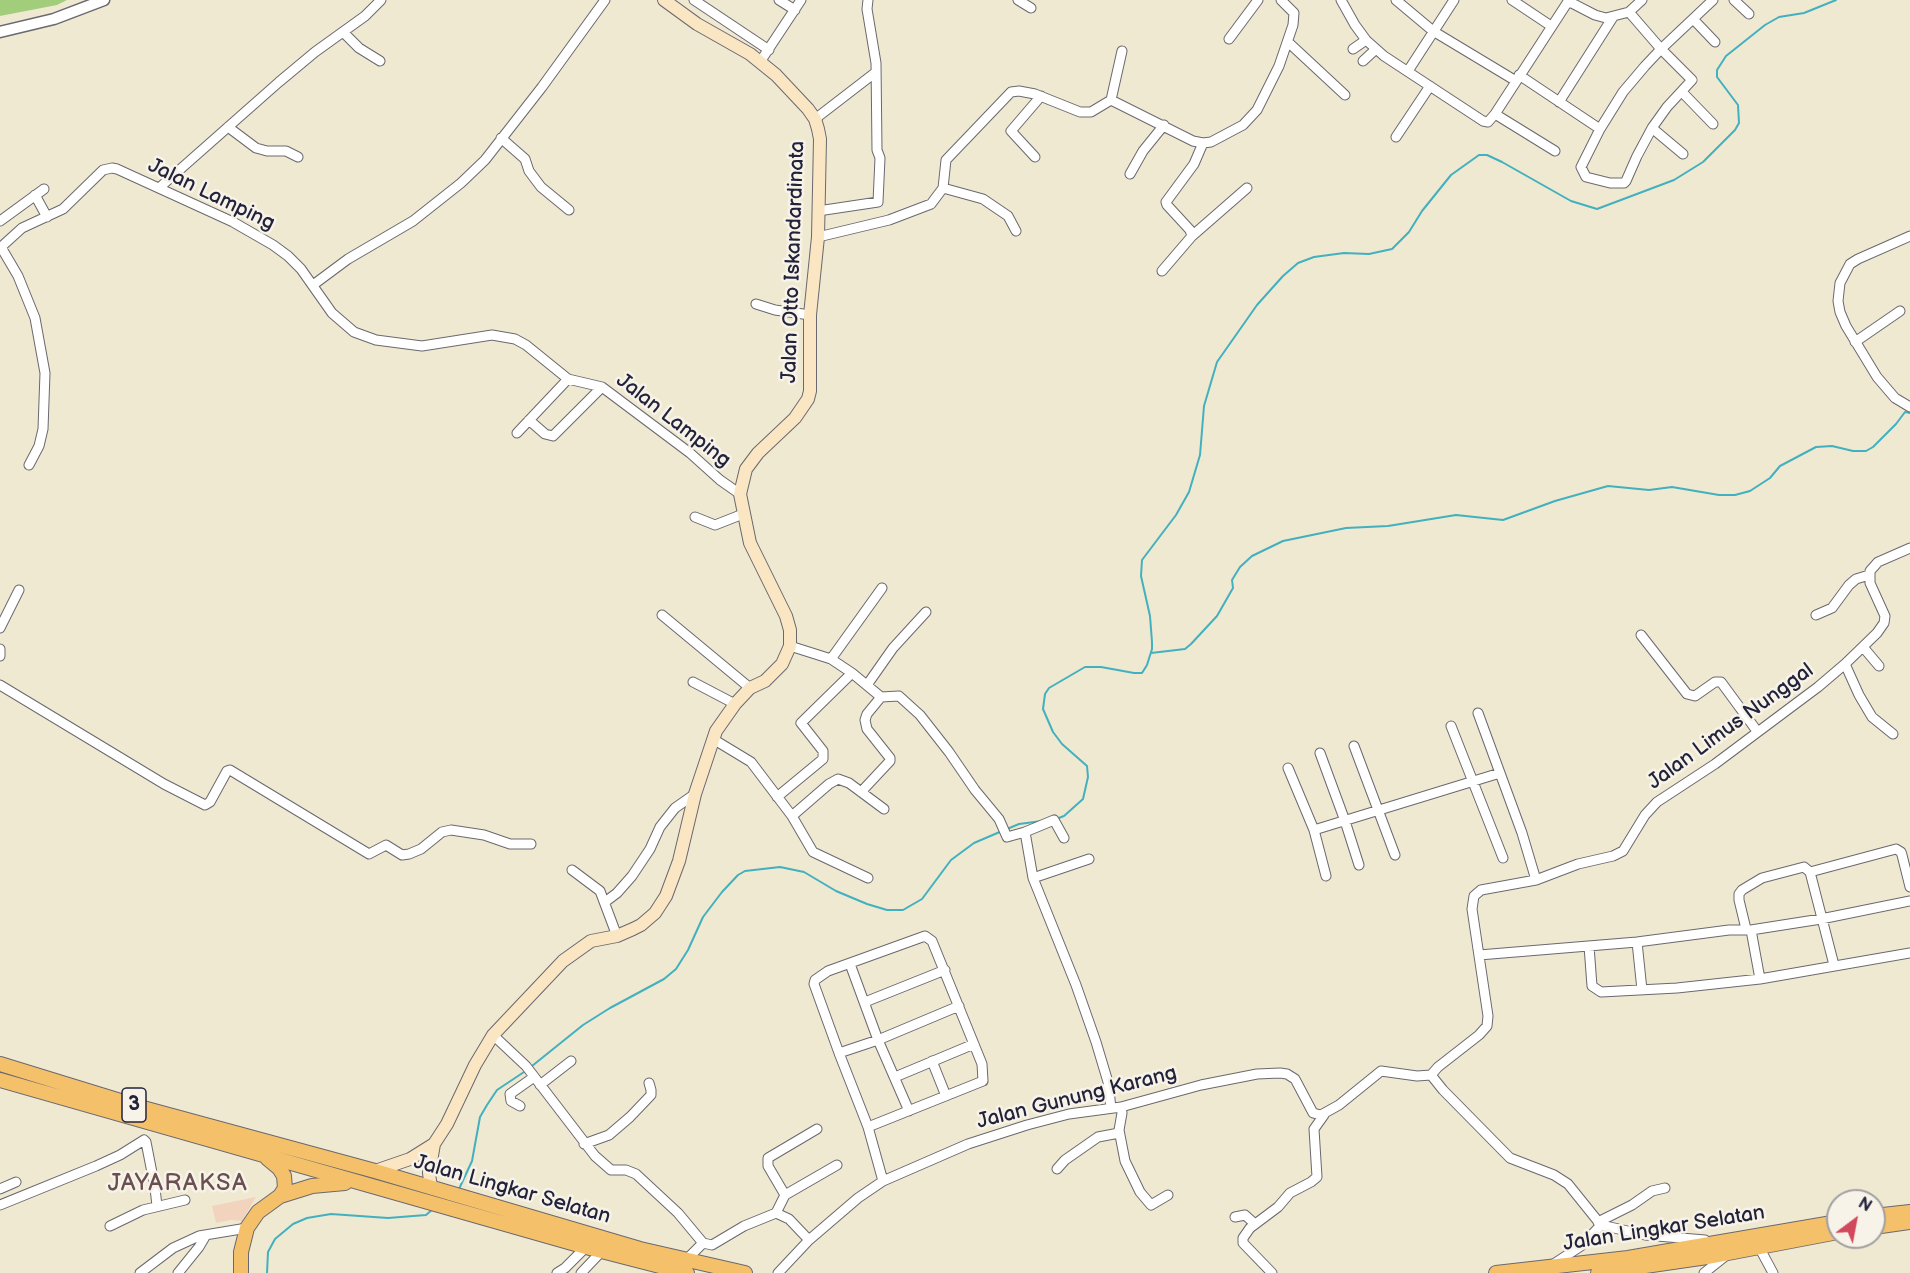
<!DOCTYPE html>
<style>
body{margin:0}
#map{position:relative;width:1910px;height:1273px;overflow:hidden;background:#f0e9d1;font-family:"Balsamiq Sans",sans-serif}
canvas{display:block}
.north{position:absolute;left:1826px;top:1189px;width:60px;height:60px;box-sizing:border-box;background:#f7f3e8;border:2px solid #a29fa3;border-radius:50%;rotate:32deg;font-size:16px;font-weight:700;line-height:24px;text-align:center;color:#22223b}
.north::after{content:'';display:block;margin:auto;width:21px;height:27px;background:#d1495b;clip-path:polygon(50% 0,100% 100%,50% 72%,0 100%)}
</style>
<div id="map">
<canvas width="1910" height="1273"></canvas>
<div class="north">N</div>
</div>
<script>
const ctx = document.querySelector('canvas').getContext('2d');
ctx.lineJoin = 'round';
function paint(path, color) { ctx.fillStyle = color; ctx.fill(path, 'evenodd'); }
const toPath = rows => new Path2D(rows.map(r => 'M' + r).join(''));
function trace(path, color, width, dash) { ctx.strokeStyle = color; ctx.lineWidth = width; ctx.lineCap = dash ? 'butt' : 'round'; ctx.setLineDash(dash || []); ctx.stroke(path); }
function drawText(font, color, halo, rows, align = 'center') {
  ctx.font = font + ' "Balsamiq Sans",sans-serif'; ctx.lineWidth = 5; ctx.setLineDash([]); ctx.textBaseline = 'middle'; ctx.strokeStyle = halo; ctx.fillStyle = color; for (const [text, x, y, turn = 0] of rows) {
    ctx.save(); ctx.translate(x, y); ctx.rotate((+turn || 0) * Math.PI / 180); ctx.textAlign = isNaN(turn) ? turn : align; if (halo) ctx.strokeText(text, 0, 0); ctx.fillText(text, 0, 0); ctx.restore();
  }
}
const built = toPath([
 [256,1197,242,1221,231,1220,216,1223,212,1206]
]);
const green = toPath([
 [0,0,67,0,57,5,0,16]
]);
const stream = toPath([
 [1151,653,1185,649,1191,644,1217,616,1233,588,1232,580,1240,567,1252,556,1283,541,1346,528,1388,526,1456,515,1503,520,1555,501,1608,486,1649,490,1672,487,1719,495,1735,495,1750,491,1770,478,1780,466,1816,447,1832,446,1853,451,1866,451,1873,447,1896,424,1905,412,1910,413],
 [1056,819,1064,816,1083,799,1088,777,1087,766,1062,744,1053,732,1043,709,1045,694,1049,688,1085,667,1101,667,1134,673,1142,673,1147,665,1152,649,1152,642,1150,616,1141,576,1142,560,1176,515,1189,492,1200,455,1204,406,1217,362,1257,305,1283,276,1298,263,1314,257,1344,253,1369,254,1392,249,1409,232,1422,211,1451,175,1479,155,1487,155,1502,162,1571,201,1597,209,1674,180,1703,162,1735,130,1739,123,1738,105,1717,77,1717,70,1726,56,1765,25,1779,17,1804,13,1836,0],
 [1007,829,1019,824,1042,821],
 [532,1066,583,1025,610,1008,664,979,676,969,688,950,703,917,722,892,738,875,745,871,780,867,804,872,836,891,867,904,887,910,903,910,922,899,951,860,974,843,1002,831],
 [459,1189,472,1161,480,1117,487,1105,497,1090,527,1070],
 [267,1273,268,1252,275,1239,293,1224,307,1218,331,1214,388,1218,426,1215,433,1209]
]);
const minor = toPath([
 [694,0,769,50],
 [779,0,795,10],
 [1018,0,1031,8],
 [1341,0,1355,25,1366,40,1384,56,1483,121,1488,122,1495,114,1555,151],
 [1396,0,1433,31,1516,81],
 [1512,0,1551,26],
 [1734,0,1749,14],
 [1568,1,1595,15,1606,18,1629,12,1642,0],
 [1629,12,1661,49,1692,80,1667,107,1652,128,1637,156,1626,181,1624,183,1610,183,1586,177,1581,167,1600,129,1623,92,1645,66,1661,49,1713,0],
 [1693,19,1715,42],
 [343,32,359,48,380,61],
 [1229,39,1258,0],
 [1288,42,1345,95],
 [1353,49,1366,40],
 [1363,61,1376,49],
 [760,62,801,0],
 [1408,71,1454,0],
 [1519,75,1600,129],
 [1682,92,1713,124],
 [1111,100,1122,51],
 [1559,102,1613,17],
 [1495,114,1569,0],
 [815,119,876,72],
 [228,127,256,148,267,151,286,151,298,157],
 [1652,128,1683,154],
 [1396,137,1430,86],
 [501,138,525,159,529,171,541,187,569,210],
 [1035,157,1011,131,1041,96],
 [1130,174,1143,151,1164,125],
 [159,188,279,82,315,52,365,16,381,0],
 [943,188,983,199,1008,216,1016,231],
 [35,195,47,217],
 [818,211,878,202,880,158,877,150,876,63,867,9,868,0],
 [0,221,44,189],
 [1192,236,1190,230,1167,205,1166,202,1194,164,1203,143],
 [1910,236,1858,259,1850,264,1840,283,1838,301,1840,312,1846,326,1877,377,1895,398,1910,407],
 [818,237,889,220,931,204,943,188,946,160,1011,92,1019,91,1035,94,1080,112,1091,112,1111,100,1193,141,1203,143,1211,142,1243,125,1257,110,1279,66,1293,25,1294,13,1281,0],
 [1,247,18,276,35,318,45,373,43,429,39,446,29,465],
 [0,248,22,228,63,209,103,170,112,168,117,169,233,222,273,245,288,256,301,269,332,313,354,332,376,340,422,346,492,335,515,339,526,345,568,379,602,387,690,453,720,480,740,494],
 [1162,271,1192,236,1247,188],
 [313,285,348,259,413,221,461,183,485,160,542,87,605,0],
 [756,304,775,310,810,315],
 [1855,342,1900,311],
 [529,420,545,434,553,436,602,387],
 [517,433,568,379],
 [695,517,715,525,743,514],
 [662,615,750,688],
 [1816,615,1832,608,1849,585,1856,579,1869,575],
 [0,628,19,590],
 [1641,635,1687,694,1695,696,1715,682,1721,682,1757,731],
 [790,646,831,659,852,673,881,697],
 [1863,647,1879,666],
 [0,649,0,656],
 [831,659,882,588],
 [1845,664,1859,695,1872,717,1893,734],
 [693,682,735,704],
 [0,685,164,784,205,805,210,802,227,771,230,770,369,854,386,845,402,855,409,854,421,849,442,832,451,830,484,835,510,844,531,844],
 [867,685,893,648,926,612],
 [1478,713,1522,833,1536,880],
 [1451,726,1503,858],
 [713,739,751,762,792,816,813,852,868,878],
 [1354,746,1395,855],
 [1320,753,1345,821,1359,865],
 [1288,768,1314,830,1500,773],
 [861,792,890,761,890,758,867,729,865,720,867,714,881,697,899,696,920,715,949,752,975,790,999,819,1007,837,1025,832,1054,820,1064,838],
 [777,797,823,759,823,751,801,723,852,673],
 [792,816,829,784,838,779,849,783,884,809],
 [1314,830,1326,876],
 [1025,832,1033,878,1076,985,1096,1042,1108,1082,1111,1108],
 [572,870,600,891,617,936],
 [1810,872,1896,849,1901,852,1902,855,1910,887],
 [1033,878,1089,859],
 [605,902,617,893,632,876,650,849,660,827,675,808,695,794],
 [1746,929,1739,900,1739,894,1742,890,1762,878,1804,867,1810,872,1834,965],
 [1751,930,1760,979],
 [1637,942,1642,990],
 [1589,946,1592,986,1601,992,1677,988,1760,979,1910,953],
 [1479,955,1637,942,1729,930,1751,930,1821,919,1910,901],
 [850,964,878,1040,909,1111],
 [865,1002,945,970],
 [493,1035,526,1066,595,1156,611,1170,626,1170,636,1174,678,1213,703,1243,712,1245,744,1226,776,1213,789,1219,809,1240,858,1198,883,1181,968,1144,1027,1125,1069,1114,1121,1107,1201,1085,1257,1074,1280,1073,1287,1074,1295,1079,1313,1113,1321,1115,1339,1105,1381,1071,1417,1076,1431,1075],
 [839,1053,878,1040,959,1006],
 [932,1061,946,1096],
 [895,1077,974,1044],
 [540,1085,571,1061],
 [520,1106,511,1101,510,1094,534,1077],
 [1121,1107,1122,1113,1119,1130,1125,1161,1140,1192,1151,1205,1168,1195],
 [868,1127,983,1081,982,1064,932,941,925,936,828,971,815,980,814,984,839,1053,868,1127,883,1181],
 [584,1144,609,1135,630,1117,651,1095,651,1090,649,1083],
 [1057,1169,1065,1160,1098,1137,1119,1133],
 [0,1189,16,1182],
 [785,1195,768,1166,768,1158,817,1129],
 [0,1205,96,1166,120,1155,144,1140,146,1142,155,1188,157,1206],
 [776,1213,785,1195,837,1165],
 [1235,1217,1245,1215,1255,1224],
 [1598,1222,1632,1205,1652,1191,1665,1188],
 [1601,1225,1568,1184,1554,1175,1510,1158,1443,1090,1431,1075,1438,1067,1479,1035,1487,1026,1488,1016,1472,909,1474,896,1481,890,1536,880,1578,864,1613,856,1623,851,1645,815,1657,802,1715,764,1818,687,1845,664,1877,633,1884,623,1885,616,1870,583,1870,571,1878,562,1910,548],
 [1601,1225,1645,1235,1705,1240],
 [110,1226,143,1210,185,1200],
 [1759,1247,1773,1273],
 [686,1260,703,1243],
 [1552,1265,1581,1246,1601,1225],
 [140,1273,173,1248,199,1236,247,1228],
 [178,1273,199,1247,206,1235],
 [557,1273,565,1268,586,1247],
 [581,1273,602,1251],
 [778,1273,809,1240],
 [1272,1273,1243,1243,1243,1238,1250,1228,1278,1207,1290,1193,1311,1182,1317,1177,1314,1129,1324,1115],
 [1704,1273,1728,1254]
]);
const tertiary = toPath([
 [0,32,54,19,104,0]
]);
const secondary = toPath([
 [375,1171,410,1159,434,1144,447,1124,475,1065,493,1035,563,961,591,941,617,936,633,929,641,925,655,913,666,896,679,861,695,794,716,731,735,704,750,688,765,681,782,664,790,646,790,630,786,616,750,543,740,494,746,469,758,453,795,418,808,399,810,391,810,315,818,237,820,139,818,129,815,119,808,109,776,75,750,54,697,24,664,0],
 [431,1188,429,1173,434,1144]
]);
const primary = toPath([
 [0,1064,143,1108,375,1171,640,1249,745,1273],
 [0,1080,586,1247,687,1273],
 [280,1196,312,1186,345,1183],
 [1874,1216,1910,1212],
 [1874,1227,1910,1222],
 [241,1273,241,1252,247,1228,258,1212,280,1196,285,1188,284,1176,279,1168,267,1158],
 [1496,1273,1628,1258,1838,1222],
 [1598,1273,1707,1257,1838,1232]
]);
const shields = [
 [134,1105,24]
];
const shieldNames = [
 ["3",134,1105]
];
const streetNames = [
 ["Jalan Lamping",211,195,26],
 ["Jalan Otto Iskandardinata",794,262,-88],
 ["Jalan Lamping",673,421,38],
 ["Jalan Limus Nunggal",1731,727,-36],
 ["Jalan Gunung Karang",1077,1098,-14],
 ["Jalan Lingkar Selatan",512,1190,16],
 ["Jalan Lingkar Selatan",1664,1229,-9]
];
const quarterNames = [
 ["JAYARAKSA",178,1184]
];
paint(built, '#f2d4be');
paint(green, '#a2ce7b');
trace(stream, '#42b0bf', 2);
trace(minor, '#6a6870', 11);
trace(tertiary, '#6a6870', 13);
trace(secondary, '#6a6870', 14);
trace(primary, '#6a6870', 16);
trace(minor, '#fff', 9);
trace(tertiary, '#fff', 10);
trace(secondary, '#fbe6c3', 12);
trace(primary, '#f4c16a', 14);
for (const [x, y, w] of shields) { const box = new Path2D(); box.roundRect(x - w / 2, y - 17, w, 34, 4.5); ctx.fillStyle = '#f7f3e8'; ctx.fill(box); trace(box, '#22223b', 1.5); }
drawText('bold 20px', '#22223b', null, shieldNames);
drawText('21px', '#22223b', '#f7f3e8', streetNames);
ctx.letterSpacing = '1.5px';
drawText('24px', '#694f50', '#f7f3e8', quarterNames);
ctx.letterSpacing = '0px';
</script>
